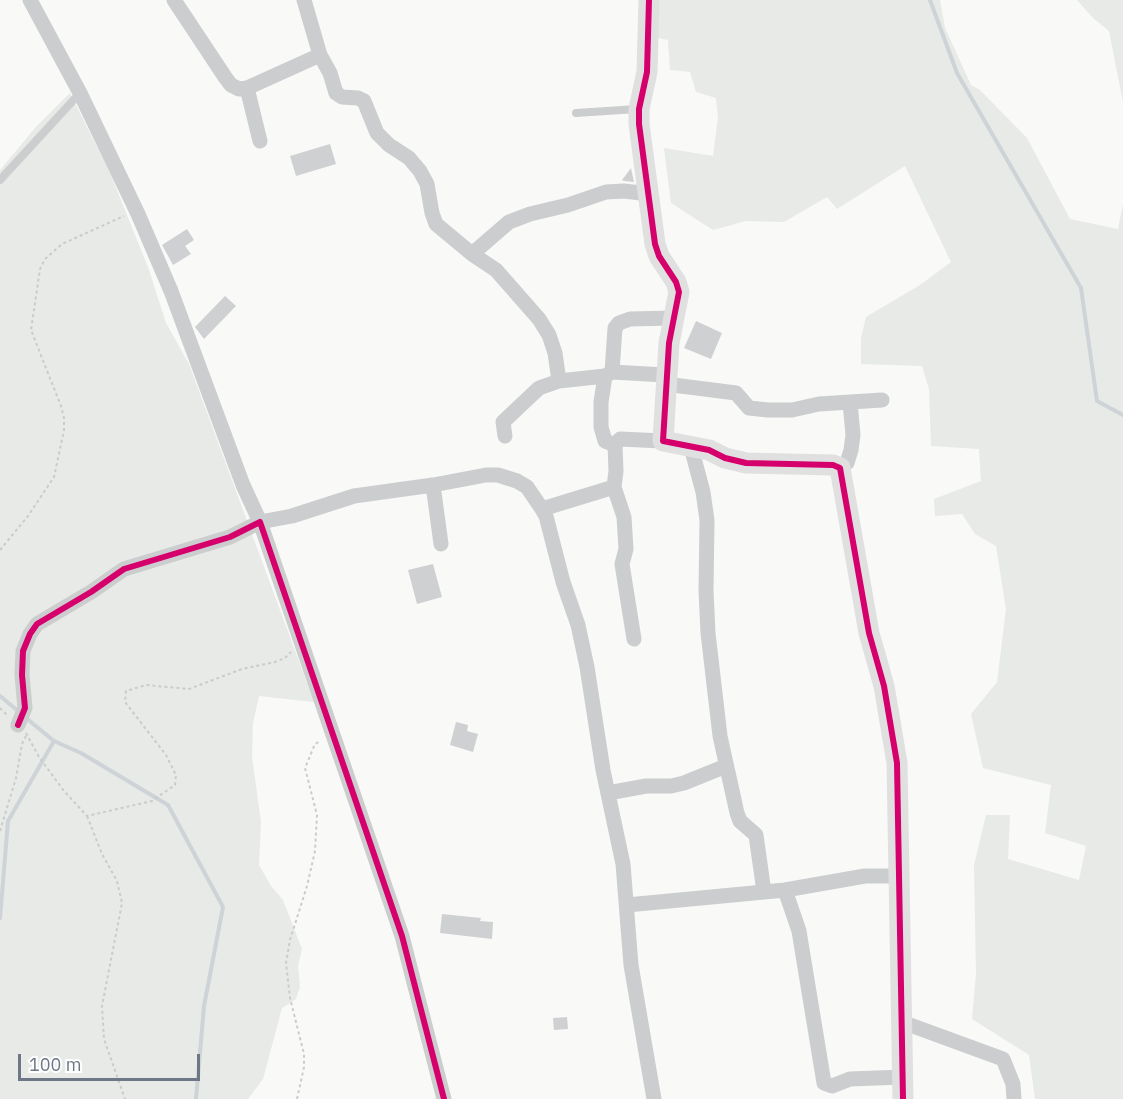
<!DOCTYPE html>
<style>
body{margin:0}
#map{position:relative;width:1123px;height:1099px;overflow:hidden;background:#f9f9f8;font-family:"IBM Plex Sans",sans-serif}
canvas{display:block}
.scale{position:absolute;left:18px;top:1054px;width:182px;height:27px;box-sizing:border-box;border:3px solid #6d7785;border-top:0;padding-left:8px;font-size:18px;line-height:21px;white-space:nowrap;color:#6d7785;-webkit-text-stroke:4px #fff;paint-order:stroke}
</style>
<div id="map">
<canvas width="1123" height="1099"></canvas>
<div class="scale">100 m</div>
</div>
<script>
const ctx = document.querySelector('canvas').getContext('2d');
ctx.lineJoin = 'round';
function paint(path, color) { ctx.fillStyle = color; ctx.fill(path, 'evenodd'); }
const toPath = rows => new Path2D(rows.map(r => 'M' + r).join(''));
function trace(path, color, width, dash) { ctx.strokeStyle = color; ctx.lineWidth = width; ctx.lineCap = dash ? 'butt' : 'round'; ctx.setLineDash(dash || []); ctx.stroke(path); }
const green = toPath([
 [641,0,940,0,945,28,971,85,980,90,1027,138,1070,219,1118,229,1123,204,1123,1099,1035,1099,1029,1055,972,1019,976,974,974,865,986,815,1010,815,1008,859,1079,880,1086,846,1045,833,1051,785,983,768,971,714,997,682,1006,609,996,546,975,534,962,514,935,516,934,499,981,481,979,449,931,446,929,389,922,366,861,364,861,338,866,317,920,285,951,262,905,166,837,209,827,197,784,222,746,221,713,230,671,203,664,148,713,156,718,118,716,98,696,92,690,72,670,70,668,40,642,35],
 [1077,0,1123,0,1123,102,1109,31,1093,18],
 [70,93,110,173,148,267,166,323,189,364,314,702,259,696,253,723,252,757,261,822,259,865,271,886,283,900,302,949,298,966,300,987,296,999,282,1008,263,1079,248,1099,0,1099,0,170,35,128]
]);
const stream = toPath([
 [930,0,957,73,1081,288,1097,401,1123,415],
 [0,696,18,711],
 [26,718,54,741,81,753,168,805,223,907,204,1006,196,1099],
 [0,918,8,821,54,741]
]);
const building = toPath([
 [330,144,336,164,296,176,290,156],
 [631,168,634,182,624,181,622,180],
 [187,229,194,240,185,246,191,254,173,265,162,245],
 [225,296,236,306,204,339,195,327],
 [696,321,722,333,711,359,684,348],
 [433,564,442,597,417,604,408,570],
 [456,722,468,725,467,731,478,734,473,752,450,745],
 [442,914,481,918,480,921,493,922,492,939,440,933],
 [567,1017,568,1029,554,1030,553,1018]
]);
const path = toPath([
 [0,550,28,516,54,477,64,430,64,418,61,406,31,330,40,269,45,259,62,244,124,216],
 [0,708,7,715],
 [26,733,39,757,64,791,87,816,152,801,175,785,176,775,166,755,125,702,126,691,146,685,189,689,242,669,275,662,285,658,291,652],
 [87,816,102,854,117,881,122,903,102,1006,104,1039,125,1099],
 [0,831,16,778,22,744,26,736],
 [297,1099,304,1067,304,1054,290,998,286,963,290,940,307,886,315,851,317,815,305,768,315,744,320,741]
]);
const lane = toPath([
 [576,113,637,109],
 [0,180,80,93]
]);
const street = toPath([
 [30,0,80,93,138,214,171,291,243,485,260,522,292,516,354,496,433,485,486,475,498,475,517,481,527,487,542,509],
 [174,0,225,77,231,85,239,89,247,88,320,55],
 [304,0,320,55,330,73,336,93,342,97,358,98,364,101,377,133,389,145,409,158,420,171,427,184,432,213,436,224,472,254,509,222,530,214,568,205,606,192,624,191,649,194],
 [247,88,260,141],
 [472,254,496,270,539,319,549,335,555,353,559,381],
 [612,372,605,376,601,402,601,427,605,441,615,445],
 [665,375,612,372,615,328,619,323,630,319,674,318],
 [665,384,736,393,749,408,768,410,792,410,819,404,882,400],
 [505,436,503,422,539,388,559,381,605,376],
 [691,447,703,492,707,520,706,591,708,633,720,736,737,813,740,821,756,835,764,892,785,890,865,876,898,876],
 [840,468,847,463,851,450,853,435,850,402],
 [433,485,441,544],
 [614,487,624,517,626,549,622,564,634,639],
 [18,725,25,708,22,675,23,651,30,634,37,624,91,592,124,569,230,537,260,522,402,936,444,1099],
 [608,793,646,786,671,786,684,783,726,766],
 [785,890,799,931,824,1083,832,1086,850,1079,903,1077],
 [627,905,764,892],
 [902,1022,1003,1059,1013,1084,1014,1099],
 [654,1099,631,965,623,864,603,770,587,667,578,625,563,582,546,516,542,509,614,487,616,471,615,445,620,439,663,441]
]);
const secondary = toPath([
 [649,0,647,72,639,109,639,124,655,244,659,256,676,282,679,292,669,343,663,441,709,450,725,458,746,463,833,465,840,468,869,633,884,686,897,763,903,1099]
]);
const cycleway = toPath([
 [649,0,647,72,639,109,639,124,655,244,659,256,676,282,679,292,669,343,663,441,709,450,725,458,746,463,833,465,840,468,869,633,884,686,897,763,903,1099],
 [18,725,25,708,22,675,23,651,30,634,37,624,91,592,124,569,230,537,260,522,402,936,444,1099]
]);
paint(green, '#e7eae6');
trace(stream, '#ced3d7', 4);
paint(building, '#cfd0d2');
trace(path, '#cacbcc', 2, [3, 3]);
trace(lane, '#cccdce', 8);
trace(street, '#cccdce', 15);
trace(secondary, '#e0e0e1', 21);
trace(cycleway, '#d6006c', 6);
</script>
